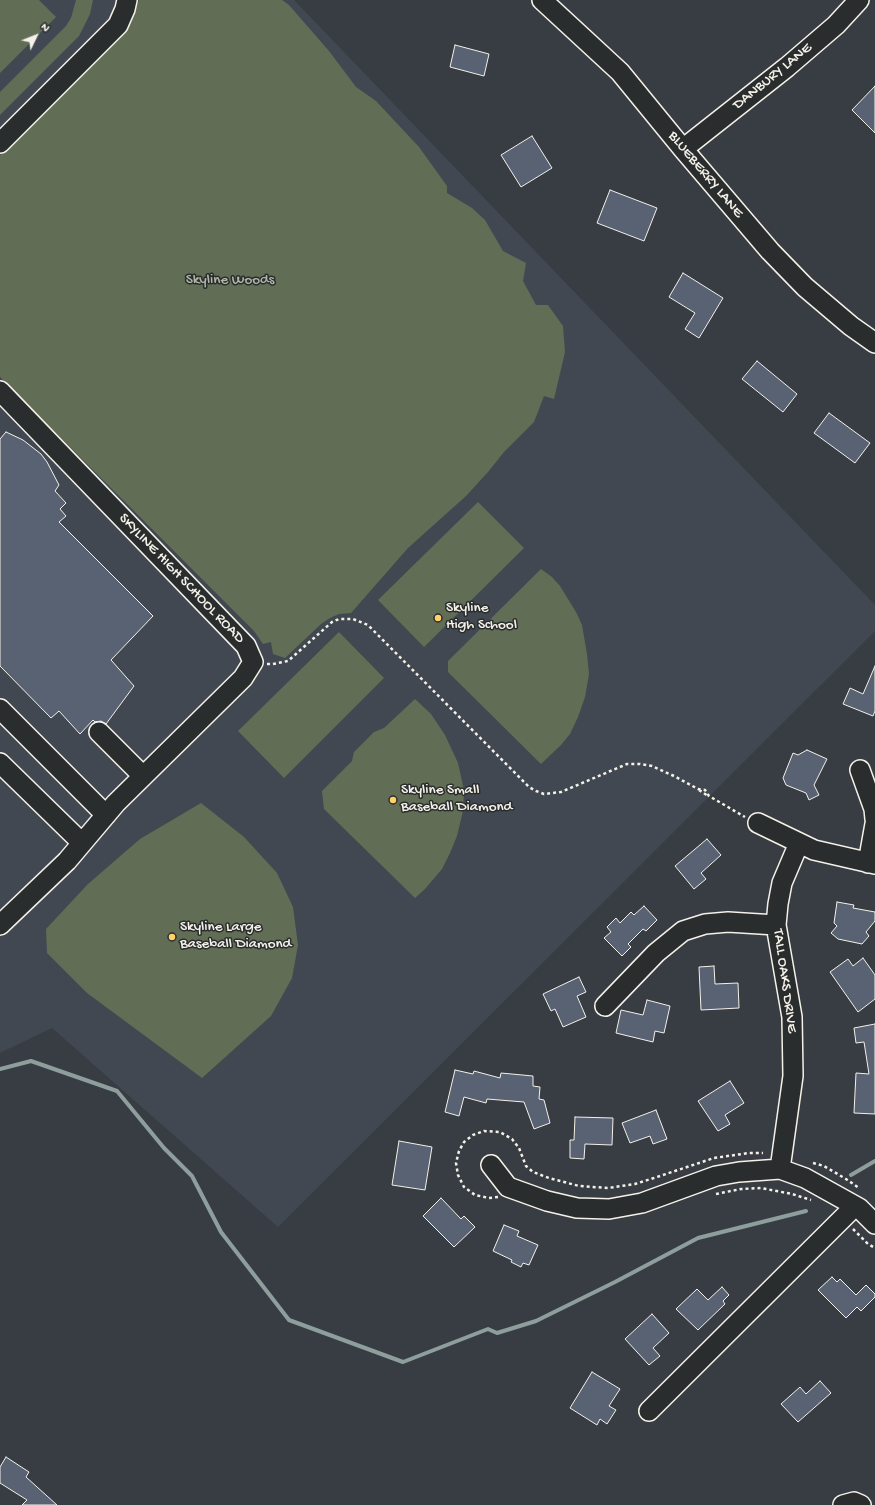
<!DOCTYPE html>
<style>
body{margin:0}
#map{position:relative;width:875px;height:1505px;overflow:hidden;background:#383d43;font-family:"Gochi Hand",sans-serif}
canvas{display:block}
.north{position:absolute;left:16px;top:16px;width:40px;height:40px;-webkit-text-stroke:3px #2a2d2e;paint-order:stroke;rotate:47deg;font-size:11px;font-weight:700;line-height:16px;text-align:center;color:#f4f1e8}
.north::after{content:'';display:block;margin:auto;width:14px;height:18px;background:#f4f1e8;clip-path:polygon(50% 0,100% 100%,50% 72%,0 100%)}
</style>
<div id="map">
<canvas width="875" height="1505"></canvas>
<div class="north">N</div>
</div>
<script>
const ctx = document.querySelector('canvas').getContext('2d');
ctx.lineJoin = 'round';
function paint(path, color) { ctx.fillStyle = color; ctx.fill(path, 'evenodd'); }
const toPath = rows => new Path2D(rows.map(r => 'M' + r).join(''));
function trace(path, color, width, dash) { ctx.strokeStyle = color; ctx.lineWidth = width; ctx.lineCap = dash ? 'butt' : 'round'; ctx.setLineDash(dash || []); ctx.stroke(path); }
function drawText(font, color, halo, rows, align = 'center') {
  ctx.font = font + ' "Gochi Hand",sans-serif'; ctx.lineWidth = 3; ctx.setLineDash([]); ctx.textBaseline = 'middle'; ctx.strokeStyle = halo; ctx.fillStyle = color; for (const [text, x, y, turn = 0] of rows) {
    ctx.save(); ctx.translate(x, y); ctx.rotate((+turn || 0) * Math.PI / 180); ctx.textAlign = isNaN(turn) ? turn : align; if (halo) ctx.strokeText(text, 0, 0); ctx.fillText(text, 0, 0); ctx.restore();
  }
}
const built = toPath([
 [0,0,294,0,875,605,875,631,278,1227,52,1028,0,1053]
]);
const green = toPath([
 [0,0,39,0,56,17,0,73],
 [76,0,93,0,90,14,79,36,0,115,0,92,66,26,71,18],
 [139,0,282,0,289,5,329,51,356,87,376,101,419,147,447,186,447,193,472,208,485,220,503,251,526,263,523,281,536,305,548,305,563,326,565,352,554,399,544,396,534,422,504,452,488,472,466,496,408,548,351,613,339,614,330,618,321,624,285,658,273,654,271,642,263,644,254,631,0,377,0,155,101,51,134,15],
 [478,502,524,548,424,647,378,600],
 [541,569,552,577,560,586,576,612,582,625,587,654,589,674,585,697,578,717,570,734,561,745,541,764,453,677,448,672,448,661],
 [339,632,384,678,284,778,238,731],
 [415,699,431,714,445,735,458,763,464,790,463,811,457,836,450,853,442,869,425,889,415,898,324,809,322,791,352,761,354,752,374,732,384,728],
 [201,803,244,837,277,873,293,907,298,945,292,978,271,1016,202,1078,87,993,47,953,46,929,88,884,140,839]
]);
const stream = toPath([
 [0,1069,31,1061,117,1091,164,1148,192,1176,221,1232,289,1320,403,1362,488,1329,497,1333,536,1321,615,1282,698,1238,806,1211],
 [851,1175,875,1161]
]);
const building = toPath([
 [455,45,489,54,484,76,450,67,455,45],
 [875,86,875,133,852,110,875,86],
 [532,136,552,168,521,187,501,155,532,136],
 [610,190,657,208,644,241,597,223,610,190],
 [683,273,723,298,699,338,685,329,695,313,669,297,683,273],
 [757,361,797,394,783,412,742,379,757,361],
 [829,413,870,443,855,463,814,433,829,413],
 [6,432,23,440,41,454,47,462,59,485,55,491,66,503,60,509,66,516,59,522,153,616,111,660,134,686,106,724,101,721,95,722,93,720,80,734,59,711,51,718,0,666,0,439,6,432],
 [875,666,875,711,873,716,843,704,850,688,863,694,875,666],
 [807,750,827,759,814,785,819,795,809,800,806,793,786,785,783,778,793,753,798,755,807,750],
 [707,839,721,855,701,873,706,879,694,889,675,866,707,839],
 [837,902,854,905,853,908,875,912,875,921,866,932,869,936,862,944,838,939,831,933,837,926,834,923,837,902],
 [644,906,657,920,646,931,643,929,628,944,631,947,622,956,604,938,611,932,607,927,616,918,620,923,631,912,634,915,644,906],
 [863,958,875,975,875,999,858,1012,830,972,848,959,853,966,863,958],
 [714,966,715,984,738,983,739,1008,701,1010,699,967,714,966],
 [579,977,586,992,577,996,586,1017,563,1027,555,1009,551,1011,543,994,579,977],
 [647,1000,670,1006,664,1033,655,1031,653,1042,616,1033,621,1010,643,1015,647,1000],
 [875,1024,875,1114,854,1113,856,1073,869,1074,864,1042,856,1043,854,1028,875,1024],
 [455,1070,473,1074,474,1071,500,1078,501,1073,533,1076,533,1086,540,1087,539,1099,544,1100,550,1123,534,1129,524,1102,487,1099,486,1103,464,1097,459,1116,445,1112,455,1070],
 [730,1081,744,1103,725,1115,730,1124,718,1131,698,1101,730,1081],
 [656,1110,667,1139,653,1144,650,1136,630,1143,622,1123,656,1110],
 [575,1117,613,1118,612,1145,585,1144,584,1159,570,1158,570,1140,574,1140,575,1117],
 [399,1141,432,1147,425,1190,392,1185,399,1141],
 [441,1198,461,1219,464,1216,475,1227,454,1247,423,1216,441,1198],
 [504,1225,519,1231,517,1236,538,1245,529,1265,523,1263,521,1267,511,1262,512,1260,493,1251,504,1225],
 [832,1277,837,1282,840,1279,856,1295,866,1285,875,1294,875,1297,861,1311,857,1307,846,1318,818,1290,832,1277],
 [722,1287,729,1295,723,1301,725,1304,698,1330,676,1309,697,1289,708,1300,722,1287],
 [652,1314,669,1333,653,1348,660,1356,649,1365,625,1339,652,1314],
 [592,1372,620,1389,609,1406,616,1410,607,1424,600,1419,597,1425,570,1408,592,1372],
 [820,1381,831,1393,798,1422,781,1404,800,1387,806,1394,820,1381],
 [6,1457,29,1472,26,1477,57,1505,22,1505,27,1500,0,1483,0,1467,6,1457]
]);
const path = toPath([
 [267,664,273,664,288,661,332,622,339,619,353,619,368,625,529,787,536,791,544,794,561,792,627,764,640,764,652,766,674,776,698,789,705,790,709,796,745,817],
 [699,790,708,796],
 [813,1163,824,1166,846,1179,859,1188],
 [716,1194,741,1189,761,1188,792,1194,811,1200],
 [498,1197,489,1198,475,1195,464,1187,458,1175,456,1163,459,1151,464,1142,473,1135,484,1131,500,1132,512,1139,519,1148,526,1166,533,1172,549,1178,579,1186,608,1188,635,1184,657,1177,714,1158,749,1153,763,1153],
 [853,1229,868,1244,875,1248]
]);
const minor = toPath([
 [542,0,620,72,683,149,770,251,805,287,851,326,875,343],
 [0,143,118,25,125,9,127,0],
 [683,149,787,67,836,25,859,0],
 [0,391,246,646,253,662,243,678,116,803,67,861,0,925],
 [0,709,106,815],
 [99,732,143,776],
 [0,763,82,843],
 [860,770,874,809,875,819],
 [758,823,814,850,875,864],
 [868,863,875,824],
 [605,1006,656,953,683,931,705,924,728,922,776,925],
 [491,1165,508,1187,547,1201,577,1208,609,1209,642,1203,716,1176,739,1172,780,1169,805,1178,859,1208,875,1224],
 [780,1169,793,1076,792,1017,776,925,778,904,782,883,799,843],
 [649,1411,855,1206],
 [843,1505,854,1502,861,1505]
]);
const markers = [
 [438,618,4,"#ffd166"],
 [393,800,4,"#ffd166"],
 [172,937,4,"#ffd166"]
];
const streetNames = [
 ["DANBURY LANE",773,77,-39],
 ["BLUEBERRY LANE",705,175,50],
 ["SKYLINE HIGH SCHOOL ROAD",181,579,46],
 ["TALL OAKS DRIVE",784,981,82]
];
const parkNames = [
 ["Skyline Woods",230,281]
];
const poiNames = [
 ["Skyline",446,609],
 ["High School",446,626],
 ["Skyline Small",401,791],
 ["Baseball Diamond",401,808],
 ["Skyline Large",180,928],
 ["Baseball Diamond",180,945]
];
paint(built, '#424851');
paint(green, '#616d55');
trace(stream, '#8d9e9d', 4);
paint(building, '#586273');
trace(building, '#f4f1e8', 1);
trace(minor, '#f4f1e8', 22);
trace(path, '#f4f1e8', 2.5, [3, 3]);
trace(minor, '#2a2d2e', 19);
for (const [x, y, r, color] of markers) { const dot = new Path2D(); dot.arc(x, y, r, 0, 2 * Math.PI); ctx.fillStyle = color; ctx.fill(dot); trace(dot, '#2a2d2e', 1.5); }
drawText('15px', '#f4f1e8', '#2a2d2e', streetNames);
drawText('15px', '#b2b6a6', '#2a2d2e', parkNames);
drawText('15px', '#f4f1e8', '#2a2d2e', poiNames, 'left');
</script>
